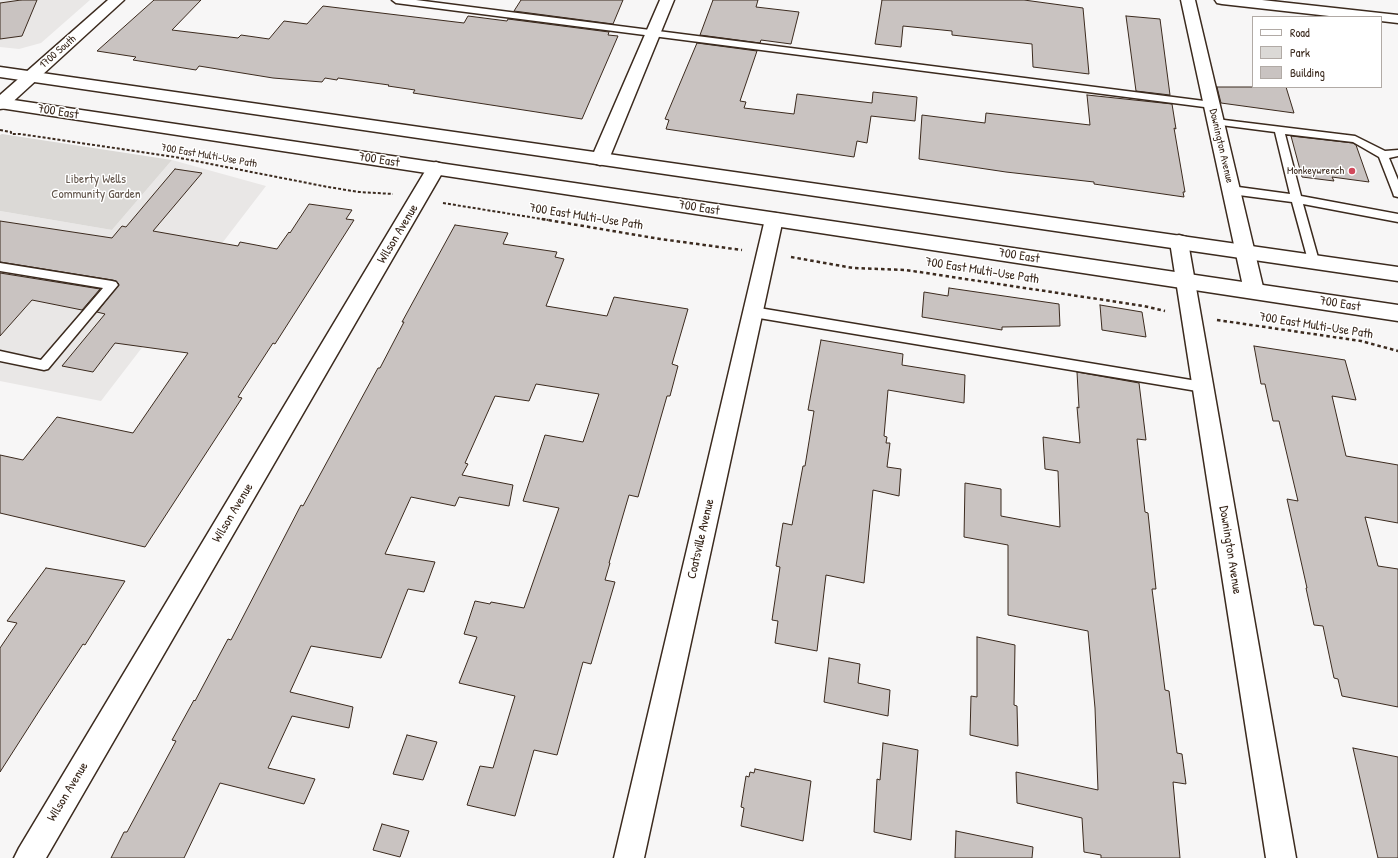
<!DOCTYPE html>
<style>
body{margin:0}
#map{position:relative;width:1398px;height:858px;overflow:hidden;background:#f7f6f6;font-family:"Patrick Hand",sans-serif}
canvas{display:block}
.legend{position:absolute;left:1252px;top:16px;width:130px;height:72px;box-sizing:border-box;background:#fff;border:1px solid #b1aaa5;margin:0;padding:5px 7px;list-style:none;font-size:12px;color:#3b2a1e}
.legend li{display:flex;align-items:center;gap:8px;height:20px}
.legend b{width:20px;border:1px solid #b1aaa5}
</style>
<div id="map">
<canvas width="1398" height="858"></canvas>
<ul class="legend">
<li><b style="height:5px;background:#fff"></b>Road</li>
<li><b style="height:11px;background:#dbd9d6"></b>Park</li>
<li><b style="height:11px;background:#c9c3c1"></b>Building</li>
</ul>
</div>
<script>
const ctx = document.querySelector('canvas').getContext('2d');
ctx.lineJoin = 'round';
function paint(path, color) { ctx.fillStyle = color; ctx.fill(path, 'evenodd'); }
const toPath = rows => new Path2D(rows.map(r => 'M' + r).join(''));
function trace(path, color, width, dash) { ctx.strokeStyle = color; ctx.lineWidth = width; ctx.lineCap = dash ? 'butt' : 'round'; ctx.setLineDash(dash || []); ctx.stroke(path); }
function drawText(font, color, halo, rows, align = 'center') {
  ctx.font = font + ' "Patrick Hand",sans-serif'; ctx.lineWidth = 3; ctx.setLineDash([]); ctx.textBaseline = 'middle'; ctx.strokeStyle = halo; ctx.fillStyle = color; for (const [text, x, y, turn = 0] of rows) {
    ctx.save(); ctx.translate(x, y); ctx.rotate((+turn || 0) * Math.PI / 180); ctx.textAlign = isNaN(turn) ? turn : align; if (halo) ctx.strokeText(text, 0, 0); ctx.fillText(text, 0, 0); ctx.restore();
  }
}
const built = toPath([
 [0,0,90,0,41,43,19,49,0,47],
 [172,160,266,186,101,401,0,381,0,211,112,230]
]);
const green = toPath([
 [2,134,172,160,112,230,0,211,0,135]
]);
const building = toPath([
 [21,0,37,0,22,36,0,39,0,3,21,0],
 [154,0,201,0,172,30,238,38,241,35,269,39,284,21,307,24,323,6,464,23,468,16,507,21,508,19,609,32,608,35,618,36,582,119,413,93,415,90,388,86,389,85,338,78,337,80,325,78,322,82,273,78,199,66,196,70,133,60,136,57,97,51,154,0],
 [521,0,623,0,613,24,514,11,521,0],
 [713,0,758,0,756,7,799,12,791,44,761,40,760,43,700,35,713,0],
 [882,0,1024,0,1083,8,1089,74,1033,67,1032,44,952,35,952,31,903,26,901,47,875,44,882,0],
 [1126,16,1160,19,1170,95,1136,91,1126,16],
 [697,43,757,51,740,101,746,102,744,108,794,114,797,94,872,103,873,92,917,97,915,121,871,116,867,143,857,141,854,157,666,129,669,120,665,119,697,43],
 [1217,87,1286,87,1294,113,1221,103,1217,87],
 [1087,95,1172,104,1176,129,1174,128,1185,192,1183,192,1184,197,1094,184,1094,182,1006,172,919,159,922,115,985,123,986,113,1090,125,1087,95],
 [1291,136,1353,143,1356,145,1369,182,1332,177,1334,181,1302,177,1291,136],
 [175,169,202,173,153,231,238,246,240,242,277,249,289,232,290,233,309,204,352,210,346,219,354,220,275,344,273,343,238,397,242,398,145,547,0,513,0,455,23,460,57,417,133,433,188,353,115,343,93,372,62,366,105,314,97,312,119,284,116,281,112,280,0,262,0,221,112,238,122,226,126,227,175,169],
 [455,225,508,233,503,244,557,252,555,257,564,259,546,306,607,316,614,297,688,309,672,364,678,366,670,396,667,396,638,497,629,495,609,563,610,563,605,580,615,582,591,664,583,662,557,755,534,750,515,816,467,805,480,766,493,768,515,696,459,683,477,637,464,634,475,601,490,604,491,602,524,608,559,508,523,501,545,435,583,442,599,394,536,384,529,401,495,396,465,463,468,464,462,475,513,485,509,506,459,497,455,506,411,497,385,554,435,562,424,592,408,589,381,658,311,646,290,692,353,707,349,728,292,716,268,768,315,779,304,804,220,783,184,858,111,858,124,832,127,832,176,741,172,740,194,700,195,701,228,639,231,640,301,505,303,506,378,368,380,368,404,322,402,322,455,225],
 [0,273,100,289,82,310,32,300,0,336,0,273],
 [949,288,1059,304,1060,326,1002,327,1002,330,922,317,924,292,948,296,949,288],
 [1100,305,1142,312,1146,337,1102,330,1100,305],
 [821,340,903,354,902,365,965,375,964,403,888,390,884,436,887,437,886,443,890,443,887,467,901,469,899,496,873,490,864,583,826,575,817,651,775,643,778,621,772,620,780,567,776,566,783,523,792,525,803,466,805,466,814,411,808,410,821,340],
 [1254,346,1345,360,1356,400,1332,396,1346,456,1398,465,1398,523,1365,517,1378,566,1398,569,1398,707,1342,696,1338,679,1334,678,1323,626,1314,625,1306,588,1307,588,1287,499,1298,501,1279,421,1273,421,1265,384,1261,384,1254,346],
 [1077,372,1139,383,1146,440,1137,439,1145,512,1148,513,1156,589,1152,589,1165,690,1169,691,1177,753,1182,754,1186,784,1173,782,1180,858,1101,858,1101,855,1084,852,1082,818,1017,803,1016,772,1098,790,1095,708,1088,631,1008,615,1008,545,964,537,965,483,1001,489,1001,516,1060,527,1058,471,1045,469,1043,437,1080,443,1077,407,1079,408,1077,372],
 [46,568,125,581,85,645,83,644,41,708,0,772,0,648,17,623,7,621,46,568],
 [977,637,1015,645,1014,705,1017,706,1018,746,970,735,971,696,977,697,977,637],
 [829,658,860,664,858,683,890,690,888,716,824,702,829,658],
 [407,735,437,742,423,780,393,774,407,735],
 [883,743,918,750,911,840,874,832,877,779,880,780,883,743],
 [1353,748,1398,757,1398,858,1378,858,1353,748],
 [755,769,811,781,803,841,741,826,744,808,741,807,746,776,749,777,750,772,754,773,755,769],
 [382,824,409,831,400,857,373,850,382,824],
 [956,831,1033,847,1032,858,955,858,956,831]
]);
const pathFar1 = toPath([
 [0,130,11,132,11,134,20,134,175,157,328,187,359,192,393,194],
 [443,203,548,220]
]);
const path = toPath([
 [542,219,660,239,742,250],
 [791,257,853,268,906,270,1144,306,1165,311],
 [1217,320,1361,341,1398,351]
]);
const service = toPath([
 [392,0,416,0,1212,102,1217,105,1212,108,396,3,392,0],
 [1216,119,1355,136,1385,151,1398,150,1398,156,1389,158,1398,180,1398,197,1394,196,1393,193,1379,157,1353,142,1285,134,1301,196,1398,214,1398,222,1303,204,1319,261,1317,264,1313,265,1309,264,1292,202,1231,194,1227,193,1226,190,1227,187,1231,186,1290,194,1275,132,1213,124,1211,122,1216,119],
 [0,263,112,281,116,282,118,285,48,369,44,370,0,361,0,351,41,360,103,288,0,271,0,263],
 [753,307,1203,382,1207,383,1209,387,1207,391,1203,392,753,317,749,315,747,312,749,309,753,307]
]);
const minor = toPath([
 [660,0,674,0,609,159,606,163,600,165,594,163,591,159,660,0],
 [1181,0,1195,0,1264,291,1261,296,1254,298,1247,296,1244,291,1181,0],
 [1215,0,1262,0,1398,15,1398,23,1381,21,1381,17,1338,17,1222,4,1217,3,1215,0],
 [436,162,442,164,445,168,46,858,14,858,19,848,427,168,430,164,436,162],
 [774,213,780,214,783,219,644,858,614,858,765,219,768,214,774,213],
 [1179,235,1186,237,1188,242,1296,858,1266,858,1170,242,1172,237,1179,235]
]);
const tertiary = toPath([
 [108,0,124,0,6,108,0,109,0,95,108,0]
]);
const primary = toPath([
 [0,67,1398,267,1398,281,0,77,0,67],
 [0,98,1398,305,1398,321,0,108,0,98]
]);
const markers = [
 [1352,171,4,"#d1495b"]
];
const farStreetnames = [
 ["1700 South",58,52,-41],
 ["Downington Avenue",1221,146,77],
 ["700 East Multi-Use Path",209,156,10]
];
const farPoinames = [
 ["Monkeywrench",1344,171]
];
const streetNames = [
 ["700 East",58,112,9],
 ["700 East",379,160,9],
 ["700 East",699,208,9],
 ["700 East Multi-Use Path",586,217,9],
 ["Wilson Avenue",398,234,-59],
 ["700 East",1019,256,9],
 ["700 East Multi-Use Path",982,271,9],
 ["700 East",1340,304,9],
 ["700 East Multi-Use Path",1316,326,9],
 ["Wilson Avenue",233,513,-59],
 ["Coatsville Avenue",701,539,-77],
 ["Downington Avenue",1230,550,81],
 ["Wilson Avenue",68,792,-59]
];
const parkNames = [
 ["Liberty Wells",96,180],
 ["Community Garden",96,195]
];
paint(built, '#e9e7e6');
paint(green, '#dbd9d6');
paint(building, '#c9c3c1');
trace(building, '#3b2a1e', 1);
trace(service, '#3b2a1e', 3);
trace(minor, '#3b2a1e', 3);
trace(tertiary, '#3b2a1e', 3);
trace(primary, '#3b2a1e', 3);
trace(pathFar1, '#3b2a1e', 2, [3, 2]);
trace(path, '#3b2a1e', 2.5, [3.5, 3]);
paint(service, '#fff');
paint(minor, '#fff');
paint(tertiary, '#fff');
paint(primary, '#fff');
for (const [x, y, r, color] of markers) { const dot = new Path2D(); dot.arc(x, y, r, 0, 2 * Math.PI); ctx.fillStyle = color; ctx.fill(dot); trace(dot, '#fff', 1.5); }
drawText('11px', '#3b2a1e', '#fff', farStreetnames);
drawText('11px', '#3b2a1e', '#fff', farPoinames, 'right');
drawText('13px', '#3b2a1e', '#fff', streetNames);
drawText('13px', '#63564c', '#fff', parkNames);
</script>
